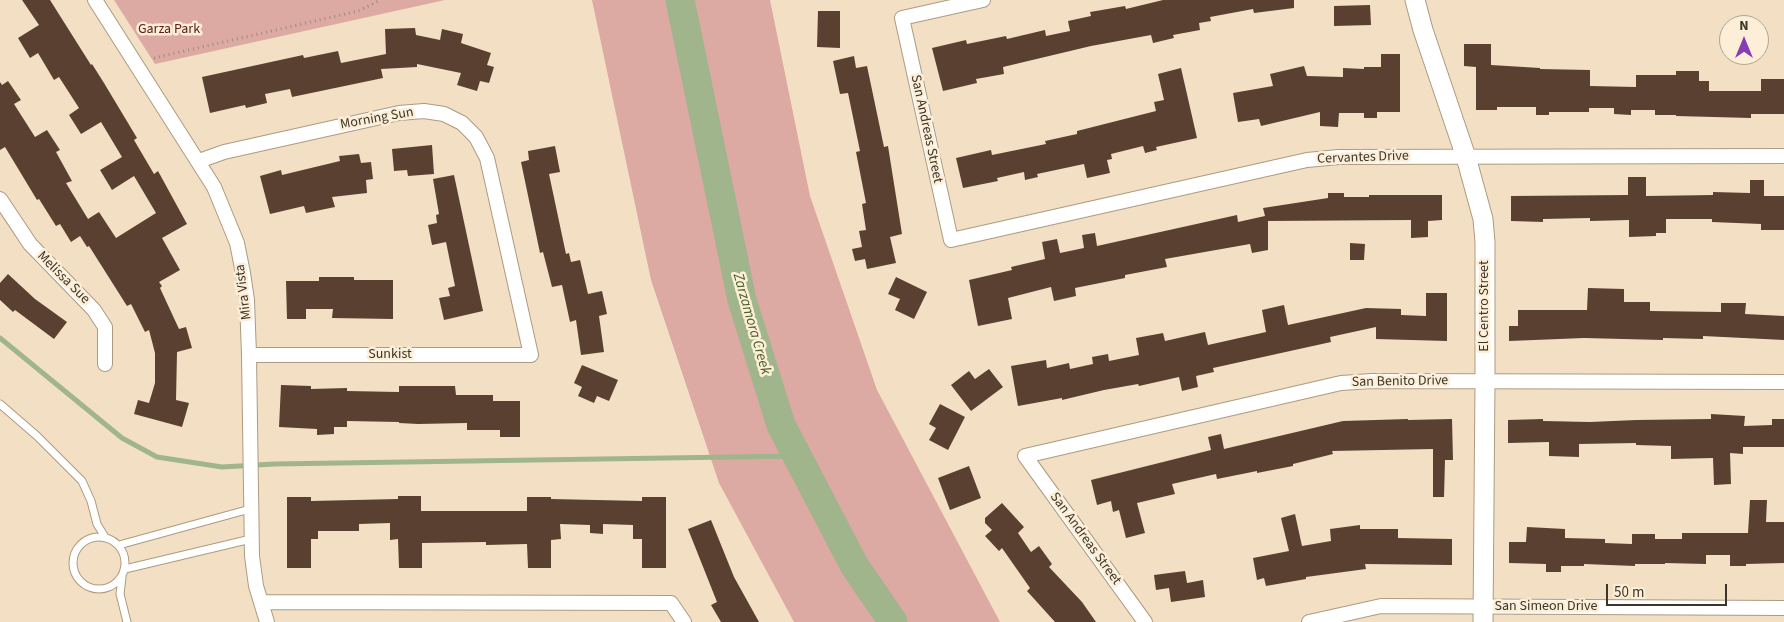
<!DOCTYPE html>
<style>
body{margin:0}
#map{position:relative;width:1784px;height:622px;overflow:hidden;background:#f3e0c4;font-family:"Source Sans 3",sans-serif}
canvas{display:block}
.north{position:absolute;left:1719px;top:15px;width:50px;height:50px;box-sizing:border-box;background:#fdeed7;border:1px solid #b0a492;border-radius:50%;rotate:0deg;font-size:14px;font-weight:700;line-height:20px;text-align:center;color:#3c352a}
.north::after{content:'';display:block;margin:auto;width:18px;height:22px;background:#843eb1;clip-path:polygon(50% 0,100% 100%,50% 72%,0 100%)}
.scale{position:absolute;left:1606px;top:584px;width:121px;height:22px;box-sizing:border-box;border:2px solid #3c352a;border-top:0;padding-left:6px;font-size:15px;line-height:18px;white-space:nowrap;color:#3c352a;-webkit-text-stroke:4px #fdeed7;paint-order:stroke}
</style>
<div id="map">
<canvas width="1784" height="622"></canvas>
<div class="north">N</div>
<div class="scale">50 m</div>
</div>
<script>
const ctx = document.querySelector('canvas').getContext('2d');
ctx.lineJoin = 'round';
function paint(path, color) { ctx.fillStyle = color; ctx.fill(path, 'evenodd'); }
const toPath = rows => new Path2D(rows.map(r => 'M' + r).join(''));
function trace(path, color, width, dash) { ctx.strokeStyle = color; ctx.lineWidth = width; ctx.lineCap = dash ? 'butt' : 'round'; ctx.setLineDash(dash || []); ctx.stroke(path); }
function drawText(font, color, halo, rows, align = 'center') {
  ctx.font = font + ' "Source Sans 3",sans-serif'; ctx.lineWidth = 5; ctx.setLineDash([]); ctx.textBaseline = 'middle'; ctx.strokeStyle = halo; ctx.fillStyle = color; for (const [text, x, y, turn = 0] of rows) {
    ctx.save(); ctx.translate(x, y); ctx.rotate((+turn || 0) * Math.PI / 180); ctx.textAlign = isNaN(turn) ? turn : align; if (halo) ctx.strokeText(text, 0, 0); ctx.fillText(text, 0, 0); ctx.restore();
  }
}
const green = toPath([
 [114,0,445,0,155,64],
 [592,0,770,0,810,196,877,390,1000,622,794,622,719,483,651,280]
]);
const stream = toPath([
 [0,338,122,438,157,457,222,467,274,464,797,456]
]);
const river = toPath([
 [680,0,742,300,781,425,854,565,893,622]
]);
const building = toPath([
 [22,0,50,0,91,65,92,64,104,83,137,138,134,140,154,174,158,171,187,224,162,238,180,270,159,282,162,286,160,288,179,329,186,327,192,348,177,352,176,400,189,403,182,427,134,414,138,400,149,403,155,383,155,353,149,330,145,332,131,304,127,306,89,246,87,247,80,236,71,242,60,224,56,226,39,199,37,200,5,147,0,150,0,82,2,85,8,81,21,100,14,104,35,137,47,130,60,150,56,152,72,181,66,183,88,219,99,212,116,238,156,213,134,176,112,190,100,170,122,157,101,122,81,134,69,115,79,108,59,77,54,80,38,53,30,58,18,38,39,25],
 [1163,0,1294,0,1294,8,1254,13,1253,9,1210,17,1211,21,1199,23,1200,30,1173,35,1174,38,1153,43,1151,35,1091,46,1003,67,1004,74,976,79,977,83,943,91,932,48,966,40,967,44,1006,36,1007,39,1045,30,1046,36,1070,31,1068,21,1091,16,1090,12,1125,6,1126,9],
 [1370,5,1371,25,1334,26,1334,6],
 [818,11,840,11,840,48,817,47],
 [415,28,416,35,440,40,442,29,463,34,461,43,491,53,487,65,494,67,489,83,480,81,477,91,457,85,461,73,417,64,417,67,381,69,383,78,292,97,290,89,265,94,267,103,246,108,245,105,210,113,202,77,303,55,304,58,338,51,341,63,386,54,385,29],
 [1464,44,1491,44,1491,65,1540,68,1540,69,1590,70,1590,86,1636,87,1636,75,1676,75,1676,71,1699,71,1699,81,1709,81,1709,91,1761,91,1761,79,1784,79,1784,114,1751,114,1751,118,1676,116,1676,115,1655,115,1655,110,1631,110,1631,115,1614,114,1614,108,1589,108,1589,112,1549,112,1549,115,1536,115,1536,107,1497,107,1497,110,1476,110,1476,67,1464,66],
 [1381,54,1400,54,1400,112,1377,112,1377,118,1364,118,1364,113,1339,113,1338,127,1320,126,1320,112,1261,126,1259,119,1238,122,1233,93,1273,86,1270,74,1304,66,1307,76,1343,77,1343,68,1364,69,1364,67,1381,67],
 [854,56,856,68,867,66,884,147,888,146,902,234,890,237,896,263,867,269,865,259,855,261,852,249,862,247,859,231,866,230,862,204,866,203,856,152,860,151,848,93,840,94,833,61],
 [1181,68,1197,138,1156,147,1157,150,1145,153,1143,146,1111,154,1112,159,1107,160,1110,173,1087,178,1084,164,1037,174,1038,177,1025,180,1024,172,997,178,998,181,963,188,956,158,991,150,992,155,1046,144,1045,141,1077,134,1077,131,1156,111,1154,102,1164,100,1158,74],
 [432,145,434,174,408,176,407,170,394,171,392,149],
 [555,146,560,172,549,174,566,254,569,253,571,262,580,260,588,294,602,291,607,314,599,316,604,352,581,355,576,320,570,322,562,285,552,287,543,252,540,253,521,162,529,160,528,151],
 [359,154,361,163,371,162,373,179,366,180,367,193,332,197,335,207,306,213,304,206,270,214,260,176,281,170,282,175,340,161,339,156],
 [454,175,483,311,444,320,439,298,450,296,448,288,455,286,446,242,432,245,428,225,437,223,436,215,439,214,433,179],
 [1628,177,1646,177,1646,196,1713,195,1713,192,1750,193,1750,180,1764,180,1764,196,1784,196,1784,230,1761,230,1761,224,1712,222,1712,219,1666,219,1666,233,1656,233,1656,236,1629,237,1629,220,1590,221,1590,218,1543,219,1543,222,1511,221,1511,196,1628,195],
 [1328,193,1344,193,1344,197,1369,197,1369,195,1442,195,1442,220,1428,221,1428,237,1411,238,1411,220,1268,221,1268,250,1252,253,1250,244,1165,259,1167,267,1125,275,1125,278,1075,288,1076,296,1054,301,1051,287,1008,298,1012,319,978,326,969,280,1012,270,1011,267,1045,259,1042,242,1057,239,1060,253,1084,248,1082,235,1095,233,1097,246,1237,215,1238,222,1265,216,1263,208,1328,198],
 [1350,243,1365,244,1364,260,1350,260],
 [8,274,35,299,67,322,54,339,15,310,13,312,0,300,0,283],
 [319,277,354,277,354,280,393,280,393,319,332,318,333,309,306,309,306,319,287,319,286,281,319,281],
 [896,277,927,292,914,319,895,310,900,299,888,294],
 [1588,288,1624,289,1624,302,1650,302,1650,311,1721,312,1721,303,1746,303,1745,314,1784,316,1784,340,1703,336,1703,339,1663,338,1663,340,1584,338,1509,341,1509,326,1518,326,1518,310,1587,310],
 [1426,293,1447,293,1447,341,1376,339,1376,327,1330,337,1331,342,1213,368,1214,372,1196,376,1198,387,1182,391,1179,377,1139,386,1138,384,1104,390,1062,400,1062,398,1018,406,1011,366,1046,360,1047,368,1069,363,1070,369,1093,364,1092,357,1108,354,1109,361,1139,355,1136,338,1163,333,1165,341,1205,332,1208,345,1266,332,1262,310,1284,305,1288,325,1366,308,1401,309,1401,315,1426,316],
 [582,365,618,380,609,401,597,396,594,403,578,396,582,387,574,383],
 [989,369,1003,387,971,411,951,385,969,371,975,379],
 [281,385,311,386,311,389,347,388,347,391,399,392,399,386,455,386,456,395,493,395,493,401,520,401,520,437,500,437,500,430,467,430,467,423,418,424,399,423,399,422,347,421,347,427,334,427,334,434,317,435,317,429,279,427],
 [940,404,965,417,948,450,929,440,936,428,929,424],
 [1711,414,1745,416,1744,426,1772,425,1772,419,1784,419,1784,447,1743,447,1743,454,1730,453,1731,484,1714,485,1713,458,1671,459,1671,446,1636,445,1636,443,1579,444,1579,457,1549,456,1549,442,1508,443,1508,420,1543,419,1543,421,1590,422,1636,420,1711,419],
 [1408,419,1408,420,1452,419,1453,460,1445,460,1444,497,1433,497,1433,449,1332,451,1333,454,1293,464,1293,466,1257,473,1257,471,1217,479,1216,474,1172,484,1175,494,1137,503,1145,533,1126,538,1119,510,1113,512,1111,501,1097,505,1091,480,1211,450,1208,437,1221,434,1224,449,1343,421],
 [969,466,981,498,950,510,938,478],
 [398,496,421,496,421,511,527,511,527,497,551,497,551,499,642,501,642,497,666,497,666,568,642,568,642,539,633,539,633,525,603,524,603,534,590,533,590,525,560,524,561,539,551,540,551,568,528,568,527,544,486,545,486,542,422,543,422,568,399,568,398,539,390,540,390,523,359,524,359,531,318,531,318,539,311,539,311,568,287,568,287,497,311,497,311,501,398,499],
 [1750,500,1767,500,1766,522,1784,522,1784,563,1746,564,1746,566,1730,566,1730,555,1706,555,1706,564,1665,563,1665,564,1635,564,1635,566,1584,564,1584,566,1561,566,1561,572,1546,572,1546,564,1509,563,1509,542,1526,542,1527,527,1565,529,1565,538,1605,539,1605,543,1632,544,1632,534,1655,534,1655,539,1682,539,1682,533,1748,533],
 [1002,503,1024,527,1018,533,1031,552,1039,546,1052,564,1049,567,1082,602,1096,622,1055,622,1027,591,1030,588,1002,548,999,551,985,536,992,530,985,523,985,518],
 [1295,514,1302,546,1331,541,1330,529,1360,525,1360,529,1398,529,1398,538,1452,539,1452,565,1365,564,1366,569,1306,577,1306,579,1266,586,1264,578,1257,580,1253,558,1289,551,1281,518],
 [711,520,734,577,759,622,721,622,711,605,717,602,688,529],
 [1185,571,1187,583,1203,580,1205,597,1171,602,1169,588,1156,590,1154,575]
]);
const path = toPath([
 [154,58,358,11,381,0]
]);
const lane = toPath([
 [0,404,37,436,82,481,91,501,97,524,105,537],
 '73 563a26 26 0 1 1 52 0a26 26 0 1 1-52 0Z',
 [119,545,250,509],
 [125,569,251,539],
 [122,577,120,594,127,622]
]);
const street = toPath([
 [95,0,214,187,237,243,243,273,247,300,249,355,252,556,256,586,267,622],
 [983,0,902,18,951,240,1307,160,1339,157,1784,156],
 [199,161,224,152,399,113,424,111,444,114,462,123,476,137,487,158,531,355,249,355],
 [0,199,30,244,94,310,105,327,105,364],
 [261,602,671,603,684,622],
 [1145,622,1025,456,1341,383,1372,381,1784,382],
 [1309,622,1381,606,1784,608]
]);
const secondary = toPath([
 [1415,0,1423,30,1466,157,1483,219,1485,242,1485,382,1483,622]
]);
const parkNames = [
 ["Garza Park",169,30]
];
const streetNames = [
 ["Morning Sun",377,119,-10],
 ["San Andreas Street",926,129,78],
 ["Cervantes Drive",1363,158,-2],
 ["Melissa Sue",63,278,45],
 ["Mira Vista",244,292,-97],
 ["El Centro Street",1485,306,-90],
 ["Sunkist",390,355],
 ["San Benito Drive",1400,382,-1],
 ["San Andreas Street",1085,539,54],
 ["San Simeon Drive",1546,607]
];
const waterNames = [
 ["Zarzamora Creek",751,324,74]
];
paint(green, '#dca9a3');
trace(stream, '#a0b58c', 5);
trace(river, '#a0b58c', 29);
paint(building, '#594031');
trace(lane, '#ac9b80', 9);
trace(street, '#ac9b80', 16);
trace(secondary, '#ac9b80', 21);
trace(path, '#9b8e7a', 3, [1, 4]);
trace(lane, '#fff', 7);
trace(street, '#fff', 14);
trace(secondary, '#fff', 19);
drawText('14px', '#5a1c19', '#fdeed7', parkNames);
drawText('14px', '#3c352a', '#fdeed7', streetNames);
drawText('italic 15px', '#466126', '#fdeed7', waterNames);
</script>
